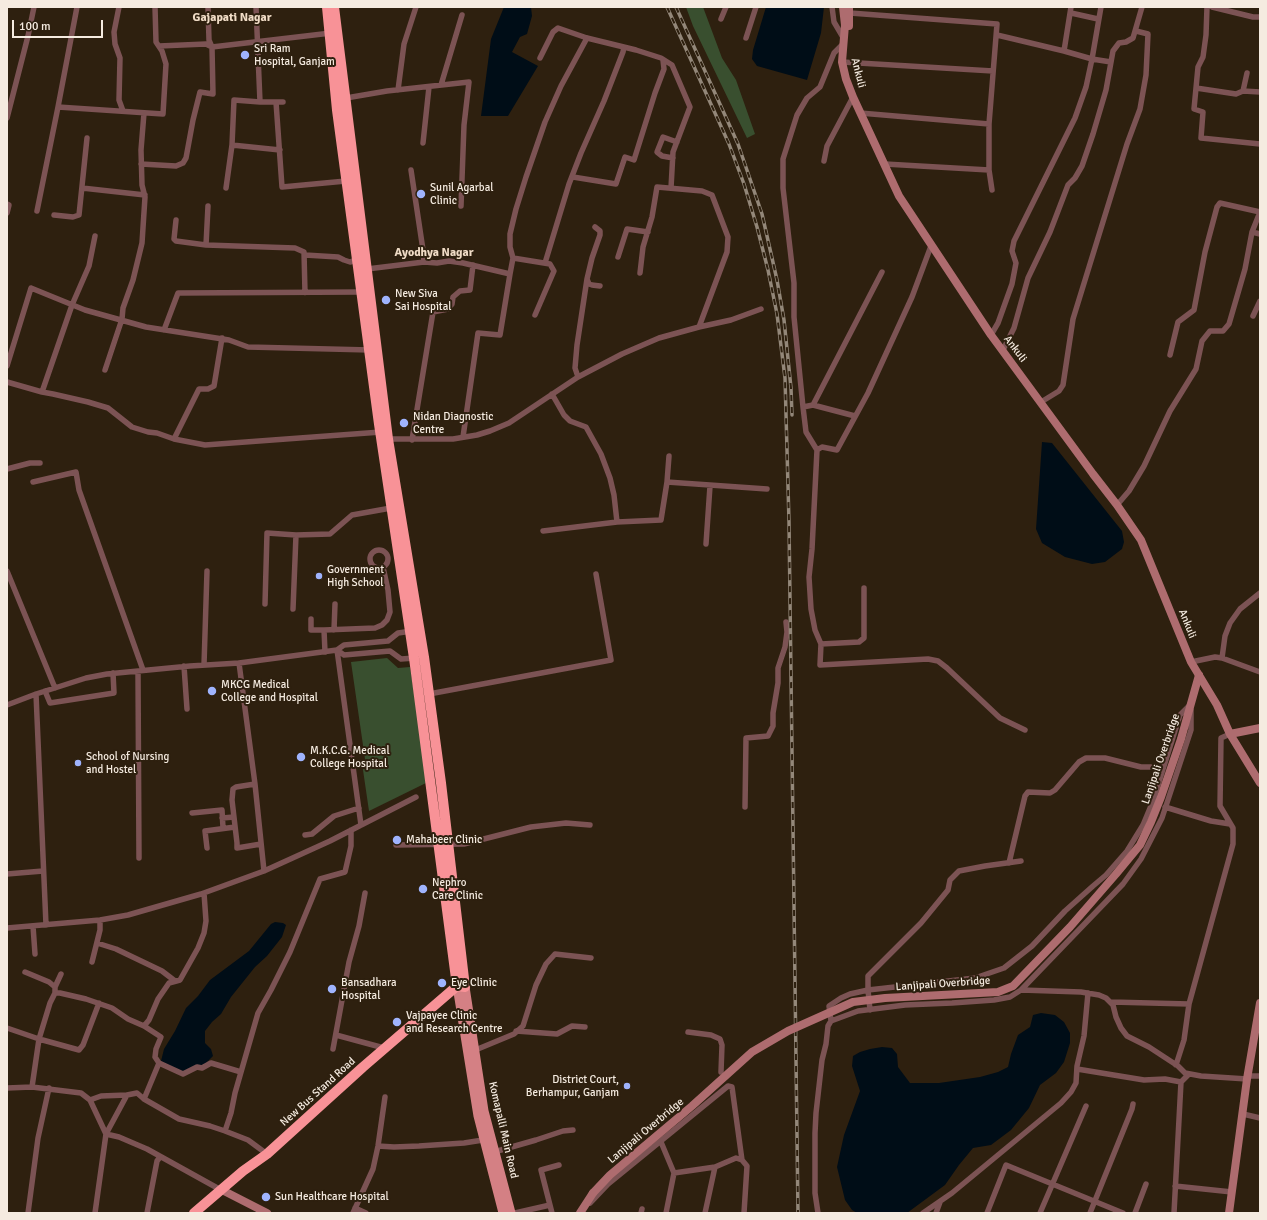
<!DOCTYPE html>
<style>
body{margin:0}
#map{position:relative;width:1267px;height:1220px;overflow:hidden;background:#2e200f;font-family:Signika,sans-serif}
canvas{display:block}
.frame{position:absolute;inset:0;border:8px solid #f5ebe0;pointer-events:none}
.scale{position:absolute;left:12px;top:20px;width:91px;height:18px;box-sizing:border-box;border:2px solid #f5ebe0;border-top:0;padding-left:5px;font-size:12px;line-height:14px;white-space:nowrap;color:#f5ebe0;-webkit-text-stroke:3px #2e200f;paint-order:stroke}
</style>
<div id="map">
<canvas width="1267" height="1220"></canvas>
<div class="frame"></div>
<div class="scale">100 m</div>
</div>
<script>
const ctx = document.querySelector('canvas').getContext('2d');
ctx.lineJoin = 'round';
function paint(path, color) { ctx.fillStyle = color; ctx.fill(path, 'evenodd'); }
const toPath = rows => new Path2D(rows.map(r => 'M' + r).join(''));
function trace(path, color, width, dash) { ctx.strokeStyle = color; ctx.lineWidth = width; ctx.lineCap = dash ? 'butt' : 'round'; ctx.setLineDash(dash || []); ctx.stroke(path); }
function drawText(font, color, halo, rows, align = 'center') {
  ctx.font = font + ' Signika,sans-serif'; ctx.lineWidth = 4; ctx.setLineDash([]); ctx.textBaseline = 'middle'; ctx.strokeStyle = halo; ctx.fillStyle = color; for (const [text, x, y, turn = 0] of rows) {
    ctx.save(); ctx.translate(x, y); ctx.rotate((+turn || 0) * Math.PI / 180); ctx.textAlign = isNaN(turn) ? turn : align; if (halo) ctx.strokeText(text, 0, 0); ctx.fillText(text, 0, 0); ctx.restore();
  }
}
const green = toPath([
 [686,7,703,7,722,58,736,80,755,134,747,138,693,26],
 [387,658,398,668,410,667,428,782,369,811,363,770,365,759,351,662]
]);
const water = toPath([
 [504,7,531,7,532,16,527,34,520,37,512,52,538,66,508,116,481,116,491,39],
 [766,7,824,7,821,33,807,80,757,66,752,59,753,50],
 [1042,442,1052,443,1122,531,1124,542,1122,549,1105,562,1092,564,1065,557,1042,543,1036,529],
 [275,922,283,923,286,925,282,937,267,956,255,967,231,997,221,1014,212,1022,205,1031,205,1043,211,1049,213,1056,203,1066,181,1072,161,1061,164,1049,175,1031,186,1008,198,996,210,980,249,951,271,924],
 [1041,1013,1055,1015,1064,1022,1070,1033,1070,1043,1064,1062,1056,1073,1040,1085,1029,1108,1011,1130,991,1145,973,1148,959,1165,945,1185,907,1213,857,1213,852,1210,845,1200,837,1167,844,1135,860,1091,852,1066,853,1056,860,1052,870,1049,882,1047,892,1048,897,1054,898,1067,910,1083,939,1083,980,1077,998,1072,1008,1067,1011,1054,1018,1035,1030,1027,1033,1015]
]);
const street = toPath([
 [119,7,114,32,115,44,120,58,119,100,123,111],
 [256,7,260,102,283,102],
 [832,7,834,22,844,39],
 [1207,7,1206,35,1203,57,1198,67,1194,109,1203,112,1201,138,1260,144],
 [1212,7,1253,17,1260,17],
 [850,13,997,24,989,124,989,170,992,190],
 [1071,13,1098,19],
 [721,19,726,7],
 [997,35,1064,51,1092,59,1111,62],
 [746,38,756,7],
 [159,46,206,44,212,47,331,33],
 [1064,51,1071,7],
 [540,58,553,32,558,28,587,38,636,50,661,58,672,65,690,107,673,152,671,188],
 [842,62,993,71],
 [441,85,462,15],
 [1196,88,1236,94,1243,91,1260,92],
 [398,90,404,44,416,7],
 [1243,91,1247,73],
 [346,98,387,91,469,82,464,125,461,206],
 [276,102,282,187,346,181],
 [58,107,163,114,166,64,162,51,156,42,155,7],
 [860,113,989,124],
 [7,118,28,36,34,7],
 [423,143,429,87],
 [232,145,234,100,260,102],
 [673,158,662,156,657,152,663,137,677,142],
 [824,161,827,146,853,97],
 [141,164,176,166,183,163,186,158,193,120,200,92,213,94,212,47,209,40,208,7],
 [885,164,989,170],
 [411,170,423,250,424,262],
 [573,177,616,184,625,157,634,160,655,93,664,69,663,60],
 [82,188,145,195],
 [226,188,232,145,280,150],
 [7,204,9,205,7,213],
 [37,211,58,107,77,7],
 [54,215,73,217,79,215,87,138],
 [176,220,174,239,176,241,206,245,295,248,304,252,305,293],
 [595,227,600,231,600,235,592,258,587,279,589,284,592,285,600,286],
 [1252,232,1260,234],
 [206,245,208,206],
 [931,246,912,297,868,393,837,450,822,447,817,450,812,549,809,577,811,609,815,630,821,644,820,665,928,659,938,661,947,668,1000,718,1025,730],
 [305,255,338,257,344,260,350,262,357,260],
 [618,257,627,229,648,232],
 [513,258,550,264,554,271,535,315],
 [545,263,569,184,581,153,604,101,623,52,624,47],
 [367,269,424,262,437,263,449,261,463,263,510,274,513,258,510,247,510,234,516,209,526,177,545,122,561,86,587,38],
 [640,273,643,247,652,217,657,187,702,191,712,195,728,237,727,252,699,327],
 [1253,316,1260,301],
 [164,330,178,293,361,292],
 [991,335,998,323,1012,284,1016,263,1012,251,1014,241,1075,118,1086,87,1092,59,1101,7],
 [1003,350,1014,328,1028,278,1050,232,1068,185,1075,178,1082,166,1093,134,1106,90,1113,51,1119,43,1126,42,1133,38,1142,7],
 [1170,355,1178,322,1194,310,1205,252,1217,207,1220,203,1260,212],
 [7,366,31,288,85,310,146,327,229,340,248,347,370,350],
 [105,370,122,319,123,308,133,280,142,243,145,197,142,185,141,150,144,113],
 [578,377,575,368,577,345,587,279],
 [7,382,42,392,53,394,88,402,108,408,132,427,148,432,157,433,174,439,205,445,381,432],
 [42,392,72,305,89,266,95,236],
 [552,394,564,415,570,421,586,427,601,454,610,478,614,495,617,522],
 [1041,402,1059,391,1063,385,1073,319,1127,144,1140,109,1146,75,1148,34,1136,31],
 [813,405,882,272],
 [803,407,813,405,855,416],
 [463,437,478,333,500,335,510,274],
 [174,439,199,389,208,389,214,386,222,338],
 [387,440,388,439,453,439,477,435,490,431,509,423,578,377,622,354,659,338,699,327,731,320,761,309],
 [412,440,433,312,448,309,452,304,453,297,460,291,470,290,473,265],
 [817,450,806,432,803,407,794,317,794,283,783,188,783,159,797,115,807,98,820,87,834,53,843,44],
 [7,469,30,463,40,463],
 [33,482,76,472,79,490,143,670],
 [667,482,669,456],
 [1117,505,1129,491,1144,466,1170,411,1196,369,1202,341,1210,331,1223,331,1229,324,1245,269,1252,232,1260,212],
 [543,531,617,522,661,520,667,482,767,489],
 [296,535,330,534,352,515,391,508],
 [706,544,710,486],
 '370 559a9 9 0 1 1 18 0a9 9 0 1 1-18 0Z',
 [7,571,55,688],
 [265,604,267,533,296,535,293,609],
 [311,619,311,630,324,630],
 [334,630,335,604],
 [821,644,859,642,864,638,864,588],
 [337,650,361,825],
 [337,650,344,655,390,651,401,659,415,658],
 [337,650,344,645,388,641,398,633,412,631],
 [325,652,324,630,375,628,382,625,387,620,390,612,388,590,383,567],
 [1222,658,1225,636,1230,623,1240,609,1260,593],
 [1191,662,1215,657,1222,658,1260,672],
 [239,663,255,784,264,871],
 [204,665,207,571],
 [184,666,187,709],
 [138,671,139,858],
 [45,691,50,703,114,693,113,673],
 [36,694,46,925],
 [429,694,611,660,596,574],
 [7,705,36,694,86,678,107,674,190,666,239,663,337,650],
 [255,784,236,787,233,789,232,800,237,843,237,848,261,844],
 [745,807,746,738,768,736,773,726,773,713,778,683,778,668,785,647,787,632,786,622],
 [1165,807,1211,821,1230,824],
 [192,813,222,810,223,828],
 [222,818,234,817],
 [305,835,312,834,334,816,359,808],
 [396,845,464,844,531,827,566,823,590,825],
 [207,848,205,831,235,827],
 [1009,863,1025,796,1028,792,1050,793,1055,790,1079,762,1086,758,1105,758,1141,767,1151,767],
 [7,874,43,871],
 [33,926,35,954],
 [7,928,100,920,128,915,201,894,264,871,330,841,416,797],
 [97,943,116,949,162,971,175,981],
 [92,962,100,930,100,920],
 [25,972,49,982,55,987,55,993,50,1003,39,1039,79,1050,83,1045,99,1003],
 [55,987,61,974],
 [1021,990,1081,992,1099,995,1106,998,1113,1005,1116,1017,1121,1028,1127,1036,1149,1047,1178,1066,1185,1073,1201,1076,1247,1079],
 [55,993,60,993,86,999,112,1008,128,1019,144,1026,161,1037,156,1049,155,1057,159,1063],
 [1111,1002,1189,1004],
 [870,1010,868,990,868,976,921,923,948,890,950,880,959,871,985,866,1021,861],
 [831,1021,829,1006,841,998,850,994,868,990,975,978,1004,968,1032,946,1065,911,1093,886,1106,875,1127,851,1143,825,1153,801,1180,715,1189,706],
 [144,1026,149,1020,158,999,169,983,180,980,198,948,204,933,206,921,204,893],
 [7,1028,39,1039,32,1087,81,1093,90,1100,106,1134,119,1137,147,1149,221,1190],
 [516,1031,557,1034,572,1026,585,1027],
 [688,1032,711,1035,720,1039,722,1045,721,1072],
 [336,1035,384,1048],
 [333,1049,349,962,359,926,365,893],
 [473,1051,514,1034,523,1026,536,985,546,964,555,954,591,958],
 [1176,1065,1184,1040,1189,1004,1233,844,1233,828,1220,806,1221,738,1230,734],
 [1077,1069,1144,1080,1165,1079,1181,1082],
 [1248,1076,1260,1076],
 [7,1088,32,1087],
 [144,1099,179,1119,210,1126,225,1131],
 [90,1100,101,1096,127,1095],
 [1243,1114,1260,1118],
 [661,1142,674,1173,666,1213],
 [378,1146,394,1147,419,1146,464,1143,483,1140],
 [494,1152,536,1140,563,1131,573,1130],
 [267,1154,248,1140,225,1131,231,1113,235,1093,258,1013,271,990,290,952,320,879,345,872,351,846,351,830],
 [674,1173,715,1167,736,1158,742,1160],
 [1175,1186,1232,1192],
 [590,1203,608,1184,728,1086,732,1087,742,1160,747,1166,744,1213],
 [355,1208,366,1213],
 [28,1213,38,1138,49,1088],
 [95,1213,106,1134,127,1095,137,1093,144,1099,159,1063,183,1074,197,1067,202,1068,211,1063,241,1072],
 [147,1213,157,1161,160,1157],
 [353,1213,373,1169,378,1146,385,1097],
 [515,1213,550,1205],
 [552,1213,541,1170,559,1165],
 [641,1213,642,1209],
 [705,1213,715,1167],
 [818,1213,815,1193,815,1133,816,1113,822,1060,826,1044,828,1026,831,1021,858,1011,905,1005,952,1003,994,1000,1010,997,1021,990,1123,884,1141,859,1162,818,1191,730,1191,710],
 [923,1213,952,1193,1061,1103,1071,1092,1076,1083,1077,1066,1084,1036,1088,993],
 [936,1213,940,1202],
 [987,1213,1006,1165,1123,1213],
 [1040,1213,1086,1106],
 [1090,1213,1132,1109,1133,1104],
 [1135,1213,1146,1184],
 [1174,1213,1181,1082,1189,1074]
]);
const secondary = toPath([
 [843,7,845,25,842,62,846,79,853,97,899,196,991,335,1093,474,1117,505,1141,540,1191,662,1217,705,1230,734,1260,783],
 [849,7,849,26],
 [1230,734,1260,728],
 [222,1190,267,1213],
 [580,1213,593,1193],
 [1229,1213,1247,1079,1260,1003]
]);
const primary = toPath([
 [457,986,478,1116,503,1213],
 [465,987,484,1111,511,1213]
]);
const highway = toPath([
 [327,7,337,110,379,424,414,658,457,986],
 [334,7,388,439,424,657,441,783,465,987,457,986],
 [194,1213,243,1171,267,1154,363,1067,457,986]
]);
const rail = toPath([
 [667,7,729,144,744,184,757,227,768,270,777,314,785,378,789,522,798,1213],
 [676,7,738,144,762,214,777,280,784,320,791,388,792,415]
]);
const secondaryBridge = toPath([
 [593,1193,610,1175,692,1106,752,1052,788,1031,853,1002,885,998,998,992,1013,986,1070,927,1116,874,1140,845,1151,822,1161,797,1181,739,1199,675]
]);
const markers = [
 [245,55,5,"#9fb3fd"],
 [421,194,5,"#9fb3fd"],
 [386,300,5,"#9fb3fd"],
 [404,423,5,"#9fb3fd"],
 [319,576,4,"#9fb3fd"],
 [212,691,5,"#9fb3fd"],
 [301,757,5,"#9fb3fd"],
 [78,763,4,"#9fb3fd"],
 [397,840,5,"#9fb3fd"],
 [423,889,5,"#9fb3fd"],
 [442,983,5,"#9fb3fd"],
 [332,989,5,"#9fb3fd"],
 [397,1022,5,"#9fb3fd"],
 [627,1086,4,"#9fb3fd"],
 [266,1197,5,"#9fb3fd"]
];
const poiNames = [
 ["Sri Ram",254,49],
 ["Hospital, Ganjam",254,62],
 ["Sunil Agarbal",430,188],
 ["Clinic",430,201],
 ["New Siva",395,294],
 ["Sai Hospital",395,307],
 ["Nidan Diagnostic",413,417],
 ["Centre",413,430],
 ["Government",327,570],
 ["High School",327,583],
 ["MKCG Medical",221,685],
 ["College and Hospital",221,698],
 ["M.K.C.G. Medical",310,751],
 ["College Hospital",310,764],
 ["School of Nursing",86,757],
 ["and Hostel",86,770],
 ["Mahabeer Clinic",406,840],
 ["Nephro",432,883],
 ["Care Clinic",432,896],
 ["Bansadhara",341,983],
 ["Hospital",341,996],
 ["Eye Clinic",451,983],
 ["Vajpayee Clinic",406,1016],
 ["and Research Centre",406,1029],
 ["District Court,",619,1080,"right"],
 ["Berhampur, Ganjam",619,1093,"right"],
 ["Sun Healthcare Hospital",275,1197]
];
const streetNames = [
 ["Ankuli",858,73,76],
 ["Ankuli",1015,349,53],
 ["Ankuli",1187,624,68],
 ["Lanjipali Overbridge",1161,759,-71],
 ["Lanjipali Overbridge",943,984,-4],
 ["New Bus Stand Road",318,1092,-42],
 ["Komapalli Main Road",503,1130,77],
 ["Lanjipali Overbridge",646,1131,-40]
];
const neighbourhoodNames = [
 ["Gajapati Nagar",232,18],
 ["Ayodhya Nagar",434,253]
];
paint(green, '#394f2f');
paint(water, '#000d17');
trace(street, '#7c5354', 5.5);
trace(secondary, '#ae6c6f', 8);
trace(primary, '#d48084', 9);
trace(highway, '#f89297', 10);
trace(rail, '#938779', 3.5);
trace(rail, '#2e200f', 2, [6]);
trace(secondaryBridge, '#ae6c6f', 8);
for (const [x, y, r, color] of markers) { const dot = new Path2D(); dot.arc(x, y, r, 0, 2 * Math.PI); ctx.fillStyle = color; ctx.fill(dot); trace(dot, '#2e200f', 1.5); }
drawText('11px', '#f5ebe0', '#2e200f', poiNames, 'left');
drawText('11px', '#f5ebe0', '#2e200f', streetNames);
drawText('bold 12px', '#f0dcc6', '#2e200f', neighbourhoodNames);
</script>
